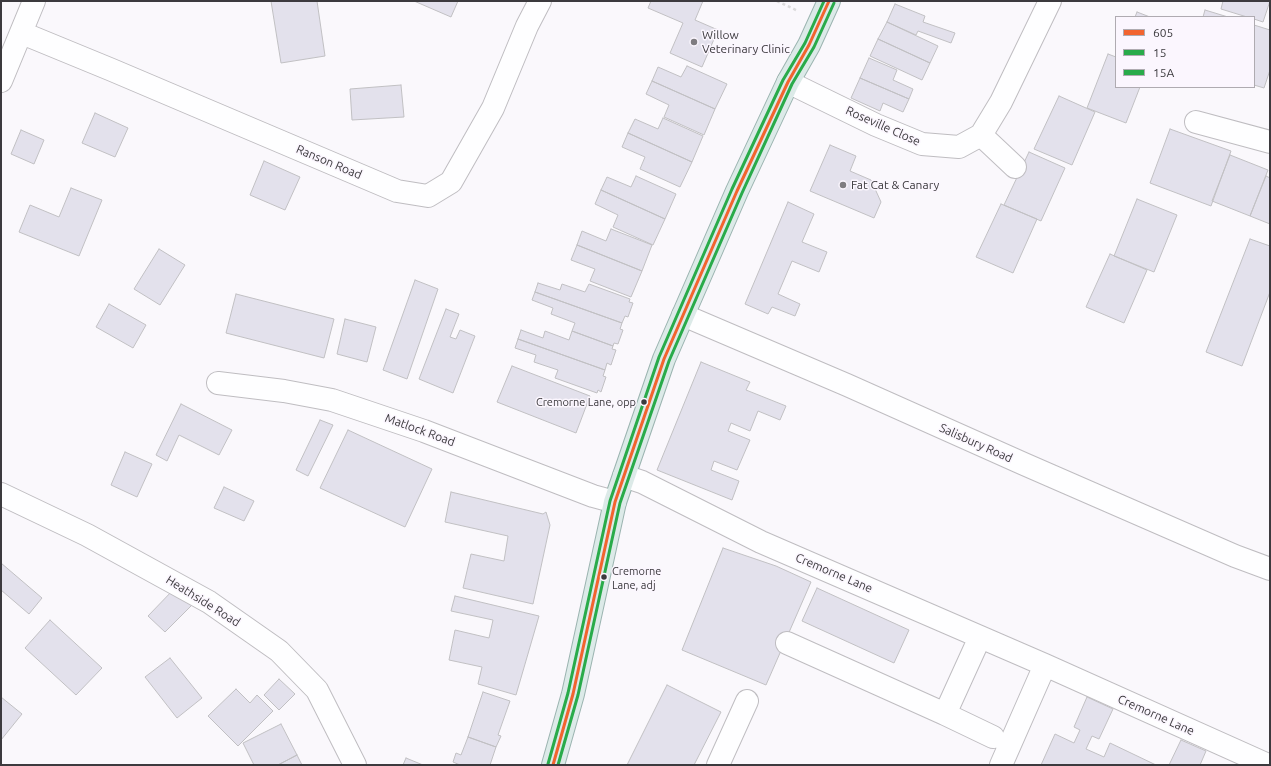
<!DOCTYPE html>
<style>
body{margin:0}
#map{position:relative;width:1271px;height:766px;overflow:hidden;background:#faf8fc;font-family:Ubuntu,sans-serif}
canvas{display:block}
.frame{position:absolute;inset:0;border:2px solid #3c3a3e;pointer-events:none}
.legend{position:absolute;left:1115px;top:16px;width:140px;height:72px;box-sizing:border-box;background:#fbf6fe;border:1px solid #afabb1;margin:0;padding:5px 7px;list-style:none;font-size:12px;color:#3c3a3e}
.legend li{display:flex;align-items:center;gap:8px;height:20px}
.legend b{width:20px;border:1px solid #afabb1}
</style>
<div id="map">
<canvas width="1271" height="766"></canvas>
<div class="frame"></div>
<ul class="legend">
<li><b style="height:5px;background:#f2642f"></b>605</li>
<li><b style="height:5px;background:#29ab4a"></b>15</li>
<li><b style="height:5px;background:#29ab4a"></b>15A</li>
</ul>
</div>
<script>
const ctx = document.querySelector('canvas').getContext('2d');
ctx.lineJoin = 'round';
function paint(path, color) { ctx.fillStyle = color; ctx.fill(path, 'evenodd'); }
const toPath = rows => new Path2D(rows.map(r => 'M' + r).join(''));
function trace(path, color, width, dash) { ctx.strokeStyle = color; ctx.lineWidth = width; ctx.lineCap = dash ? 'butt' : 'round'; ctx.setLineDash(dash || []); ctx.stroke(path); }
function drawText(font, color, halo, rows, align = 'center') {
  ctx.font = font + ' Ubuntu,sans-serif'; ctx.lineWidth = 3; ctx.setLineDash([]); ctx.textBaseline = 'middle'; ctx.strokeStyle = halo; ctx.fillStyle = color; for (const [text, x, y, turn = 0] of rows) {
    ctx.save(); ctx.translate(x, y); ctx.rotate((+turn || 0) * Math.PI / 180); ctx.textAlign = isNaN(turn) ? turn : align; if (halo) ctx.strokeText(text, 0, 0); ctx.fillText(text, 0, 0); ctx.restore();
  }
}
const building = toPath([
 [271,1,317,1,325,56,281,63,271,1],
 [414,1,458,1,451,17,414,1],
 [651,1,703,1,695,20,718,30,702,67,670,53,683,23,648,8,651,1],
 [1223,1,1270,1,1263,22,1254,19,1254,17,1247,17,1221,9,1223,1],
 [895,4,925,16,923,22,955,33,951,43,918,31,916,35,887,22,895,4],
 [1205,10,1228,17,1203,17,1205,10],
 [1137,12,1150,17,1135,17,1137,12],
 [887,22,938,46,930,63,878,39,887,22],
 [1254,25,1270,30,1270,70,1264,88,1254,85,1254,25],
 [878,39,930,63,922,80,870,56,878,39],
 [1108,54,1116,57,1116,87,1140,87,1126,123,1087,108,1108,54],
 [869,58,897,70,893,80,913,89,909,99,860,78,869,58],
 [687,66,727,84,715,109,652,81,658,67,681,77,687,66],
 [860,78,909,99,903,112,883,103,880,111,851,98,860,78],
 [652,81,715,109,704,135,664,117,669,105,646,94,652,81],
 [401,85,404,117,352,120,350,89,401,85],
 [1059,96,1095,112,1072,165,1034,149,1059,96],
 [95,113,128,128,115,157,82,143,95,113],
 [663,118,703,136,692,162,628,133,635,119,658,129,663,118],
 [1170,129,1231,151,1211,206,1150,183,1170,129],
 [21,130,44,140,34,164,11,154,21,130],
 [628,133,692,162,680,187,640,169,645,157,622,147,628,133],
 [830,145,856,156,850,171,871,180,881,202,874,218,810,191,830,145],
 [1029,152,1065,168,1041,221,1004,205,1029,152],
 [1230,155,1268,170,1250,216,1212,201,1230,155],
 [264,161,300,177,285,210,250,195,264,161],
 [636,176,676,194,665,219,601,190,607,177,631,187,636,176],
 [1266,176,1270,178,1270,224,1250,216,1266,176],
 [71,188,102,200,79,256,19,232,30,205,59,217,71,188],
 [601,190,665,219,653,245,613,227,618,215,595,204,601,190],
 [1137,199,1177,215,1154,272,1114,256,1137,199],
 [788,202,814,214,802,242,827,252,819,272,792,261,778,294,800,304,795,316,772,307,768,314,745,304,788,202],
 [1001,204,1037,219,1013,273,976,257,1001,204],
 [611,229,652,245,642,271,577,245,582,231,606,241,611,229],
 [1250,239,1270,246,1270,292,1242,366,1206,352,1250,239],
 [577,245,642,271,631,297,590,281,595,269,571,260,577,245],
 [159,249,185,265,160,305,134,289,159,249],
 [1110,254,1147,270,1124,323,1086,307,1110,254],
 [415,280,438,289,407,379,383,370,415,280],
 [538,283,560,290,562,284,585,292,589,284,630,299,629,302,633,303,628,317,625,316,622,323,535,292,538,283],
 [535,292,622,323,620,329,623,330,618,344,614,343,613,346,572,331,575,323,551,314,553,308,532,300,535,292],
 [236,294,334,319,324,358,226,333,236,294],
 [109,304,146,325,133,348,96,327,109,304],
 [446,309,459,314,450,337,456,339,460,330,475,336,453,393,419,379,446,309],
 [345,319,376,327,367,362,337,354,345,319],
 [521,330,543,338,545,331,569,340,572,331,613,346,612,349,616,350,611,365,607,363,605,370,518,339,521,330],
 [518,339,605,370,603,376,606,377,601,392,598,390,597,393,555,378,558,370,534,362,536,355,515,348,518,339],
 [701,362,750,382,746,390,786,406,780,420,758,411,750,431,731,423,728,431,750,440,737,470,714,461,711,470,739,481,732,500,657,470,701,362],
 [512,366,590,396,576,433,497,402,512,366],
 [181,404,232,430,219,455,179,435,167,461,156,455,181,404],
 [320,420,333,425,308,476,296,470,320,420],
 [348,430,432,469,405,527,320,488,348,430],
 [125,452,152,464,137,497,111,485,125,452],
 [224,487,254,501,244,521,214,508,224,487],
 [451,492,543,514,546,512,550,525,533,604,463,588,471,554,504,561,508,536,445,522,451,492],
 [723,548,776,566,811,582,766,685,682,650,723,548],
 [1,563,42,598,29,614,1,590,1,563],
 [175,588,192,605,165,632,148,616,175,588],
 [817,588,909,630,894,663,802,621,817,588],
 [455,596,539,616,516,695,478,684,482,667,449,660,455,630,489,638,493,620,451,611,455,596],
 [50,620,102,668,76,695,25,648,50,620],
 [170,658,202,698,177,718,145,677,170,658],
 [279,679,295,694,279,710,264,695,279,679],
 [667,685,721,712,694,765,627,765,667,685],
 [236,689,250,703,257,695,273,711,238,746,208,716,236,689],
 [483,692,510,701,498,735,501,736,496,747,468,737,483,692],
 [1,697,22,714,1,740,1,697],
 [1087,697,1113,709,1099,739,1092,736,1086,749,1104,757,1110,743,1156,765,1041,765,1055,734,1074,743,1080,730,1074,727,1087,697],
 [281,724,297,755,278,765,254,765,243,743,281,724],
 [468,737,496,747,490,765,460,765,453,762,456,753,461,755,468,737],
 [1181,740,1206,751,1200,765,1169,765,1181,740],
 [297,755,302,765,278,765,297,755],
 [406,758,423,765,403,765,406,758]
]);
const path = toPath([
 [777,1,798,11]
]);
const minor = toPath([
 [22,33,112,70,397,191,428,196,451,182,493,108,527,26,540,1],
 [1,81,34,1],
 [788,82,876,125,922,144,959,147,981,135,1001,102,1050,1],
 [1196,122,1270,142],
 [981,135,1015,167],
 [683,315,847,385,1024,464,1235,556,1270,569],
 [218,383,284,391,332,400,424,431,593,496,615,502],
 [624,476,642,482,761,542,1045,665,1268,765],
 [1,494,87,535,209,602,279,651,317,690,355,765],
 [787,643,945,714,980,637],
 [945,714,993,737],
 [718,765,747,701],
 [1001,765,1045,665]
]);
const major = toPath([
 [553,765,573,694,615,502,664,359,737,191,788,82,809,45,829,1]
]);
const bus1 = toPath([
 [553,765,573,694,615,502,664,359,737,191,788,82,809,45,829,1]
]);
const bus2 = toPath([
 [558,765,578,695,620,503,669,361,742,193,792,84,814,47,834,3]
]);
const bus3 = toPath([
 [548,764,568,693,610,501,659,357,732,189,783,80,805,43,824,1]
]);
const markers = [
 [694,42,4,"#7e7c80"],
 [843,185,4,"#7e7c80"],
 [644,402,3.5,"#3c3a3e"],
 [604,577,3.5,"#3c3a3e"]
];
const busNames = [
 ["Cremorne Lane, opp",636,402],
 ["Cremorne",612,571,"left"],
 ["Lane, adj",612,585,"left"]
];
const poiNames = [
 ["Willow",702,35],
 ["Veterinary Clinic",702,49],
 ["Fat Cat & Canary",851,185]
];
const streetNames = [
 ["Roseville Close",883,126,24],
 ["Ranson Road",329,162,23],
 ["Matlock Road",420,430,20],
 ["Salisbury Road",976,443,24],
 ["Cremorne Lane",834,573,23],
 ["Heathside Road",203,601,32],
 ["Cremorne Lane",1156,715,24]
];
paint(building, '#e3e1ec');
trace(building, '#c1c0c3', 1);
trace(minor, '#bfbdc1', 24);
trace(major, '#9bb4b0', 24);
trace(path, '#dbdadb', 2.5, [3, 3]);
trace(minor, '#fefeff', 22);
trace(major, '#dceae8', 22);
trace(bus1, '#f2642f', 3);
trace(bus2, '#29ab4a', 3);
trace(bus3, '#29ab4a', 3);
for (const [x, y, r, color] of markers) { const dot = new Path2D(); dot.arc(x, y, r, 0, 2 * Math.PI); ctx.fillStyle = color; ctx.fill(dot); trace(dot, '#fbf6fe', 1.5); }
drawText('11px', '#3c3a3e', '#fbf6fe', busNames, 'right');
drawText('12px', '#3c3a3e', '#fbf6fe', poiNames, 'left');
drawText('12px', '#3c3a3e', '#fbf6fe', streetNames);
</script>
